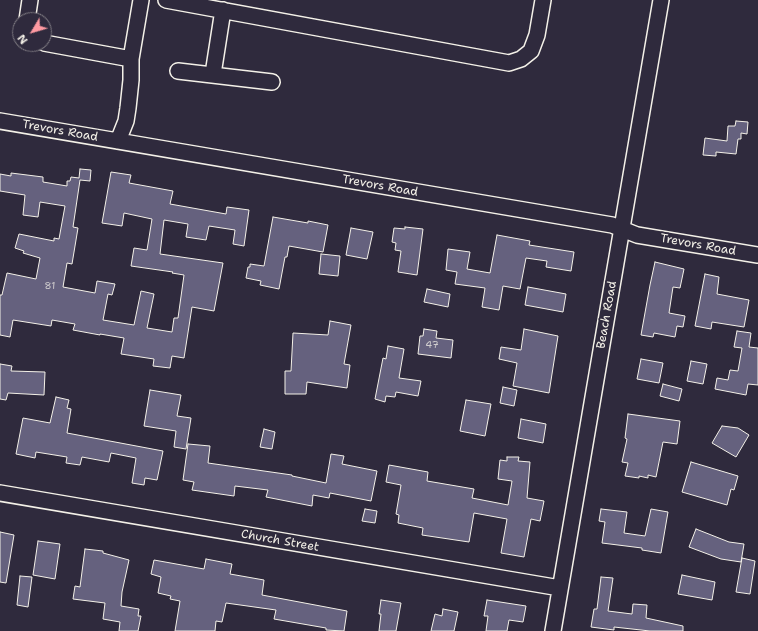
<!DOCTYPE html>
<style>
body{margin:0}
#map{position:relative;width:758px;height:631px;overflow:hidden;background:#2f2a3d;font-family:"Shantell Sans",sans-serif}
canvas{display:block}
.north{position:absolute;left:12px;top:12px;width:40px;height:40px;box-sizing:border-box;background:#2f2a3d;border:1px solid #7e7a81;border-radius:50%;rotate:232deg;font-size:11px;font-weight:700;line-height:16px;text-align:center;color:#f4f1e8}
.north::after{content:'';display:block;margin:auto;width:14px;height:18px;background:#ff9aa2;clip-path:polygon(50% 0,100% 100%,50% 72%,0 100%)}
</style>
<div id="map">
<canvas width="758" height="631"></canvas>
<div class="north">N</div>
</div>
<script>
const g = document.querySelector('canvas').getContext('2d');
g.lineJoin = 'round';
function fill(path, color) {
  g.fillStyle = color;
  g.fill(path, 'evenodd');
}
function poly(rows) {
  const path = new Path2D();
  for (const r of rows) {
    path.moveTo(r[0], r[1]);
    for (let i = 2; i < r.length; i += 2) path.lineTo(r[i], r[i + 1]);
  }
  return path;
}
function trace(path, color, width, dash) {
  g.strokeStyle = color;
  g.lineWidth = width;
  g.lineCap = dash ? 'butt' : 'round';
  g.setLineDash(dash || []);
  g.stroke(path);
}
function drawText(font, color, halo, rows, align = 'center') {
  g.font = font + ' "Shantell Sans",sans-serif';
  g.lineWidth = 3.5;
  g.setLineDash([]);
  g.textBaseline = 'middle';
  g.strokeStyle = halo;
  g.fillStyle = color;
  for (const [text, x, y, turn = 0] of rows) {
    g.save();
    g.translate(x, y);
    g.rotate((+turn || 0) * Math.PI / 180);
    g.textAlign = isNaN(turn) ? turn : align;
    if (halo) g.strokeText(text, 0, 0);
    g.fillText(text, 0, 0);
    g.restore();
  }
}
const building = poly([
 [736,121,748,122,747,134,741,133,741,139,738,139,736,154,716,152,716,156,703,155,705,138,727,141,728,126,735,126,736,121],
 [80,169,91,170,90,181,80,180,73,227,78,228,72,264,67,263,63,287,95,293,97,281,115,284,112,295,108,294,103,320,134,325,141,291,154,294,147,328,172,332,174,318,178,318,184,275,172,273,173,272,131,266,134,248,147,250,152,219,124,213,122,226,102,223,111,172,131,175,129,183,173,191,170,204,226,214,227,207,249,210,244,246,233,244,235,230,209,226,206,240,186,237,188,224,164,220,160,254,223,263,214,311,192,307,184,358,172,356,170,368,153,366,154,359,121,354,124,338,100,334,100,335,73,330,75,324,52,320,51,326,13,320,10,337,0,335,0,295,2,295,7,273,36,279,40,258,23,253,24,251,15,248,19,234,54,241,54,238,59,239,65,206,40,202,38,217,23,215,25,195,0,191,0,174,11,176,11,173,43,177,43,182,67,186,67,181,70,181,71,177,79,178,80,169],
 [273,217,308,223,308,221,328,225,323,252,289,246,287,257,285,257,279,289,260,285,261,281,246,278,248,267,250,267,250,264,264,266,273,217],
 [405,227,423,229,417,275,398,272,401,251,395,250,396,243,392,242,394,228,405,229,405,227],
 [351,228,373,232,367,259,346,255,351,228],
 [497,235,530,241,529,245,574,252,571,271,546,267,547,261,526,258,520,289,503,286,499,310,482,307,485,288,455,284,457,272,446,270,448,249,470,252,467,269,490,273,497,235],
 [321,254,340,256,338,276,319,274,321,254],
 [655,262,684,269,680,288,673,287,669,313,685,316,683,327,677,326,675,337,654,333,653,337,641,335,650,285,655,262],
 [705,274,719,277,717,294,749,300,744,327,712,322,711,329,695,326,705,274],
 [528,287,566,294,563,312,525,305,528,287],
 [427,289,450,294,448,307,424,302,427,289],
 [330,321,351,325,344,364,350,365,347,388,307,382,306,394,285,394,285,371,291,371,293,333,328,335,330,321],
 [424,329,437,331,436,338,453,340,451,358,418,354,420,336,423,336,424,329],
 [524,329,558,336,549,393,513,386,517,363,499,359,501,347,521,350,524,329],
 [737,331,751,333,749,347,758,348,758,385,748,384,746,395,715,389,717,378,728,380,730,370,738,371,742,348,734,347,737,331],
 [388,346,404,349,399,378,421,381,418,396,396,392,395,397,386,396,385,402,375,399,383,358,386,359,388,346],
 [641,359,663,363,659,383,637,379,641,359],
 [691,361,707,364,703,384,687,381,691,361],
 [0,364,12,366,11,371,45,372,44,395,8,393,6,400,0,399,0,364],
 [663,384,682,389,679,401,660,396,663,384],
 [503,387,517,390,514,406,500,403,503,387],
 [150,390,181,395,177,416,191,418,186,449,174,447,176,431,144,426,150,390],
 [56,397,69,400,67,408,71,409,67,433,163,451,157,480,145,478,144,485,132,483,136,458,111,453,109,462,82,457,80,465,66,463,67,457,36,452,35,458,16,454,23,418,50,423,56,397],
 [466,400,491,404,485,436,460,431,466,400],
 [628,414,680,421,677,444,663,442,656,477,648,475,648,478,639,476,639,478,625,476,628,463,622,462,627,439,625,438,628,414],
 [521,419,546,424,543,443,518,438,521,419],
 [722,426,738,428,749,435,736,457,712,443,722,426],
 [264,429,275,432,272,449,260,447,264,429],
 [188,444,210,446,208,463,292,475,292,476,326,483,331,454,344,456,342,464,377,471,371,501,330,493,329,498,313,495,312,506,266,497,268,490,235,486,234,496,192,490,194,482,183,480,188,444],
 [507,457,519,457,518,461,530,462,527,498,544,501,540,521,531,519,524,557,501,553,507,519,474,513,469,542,422,535,423,528,398,523,399,515,396,514,401,485,386,482,389,465,428,472,427,481,474,489,472,498,508,505,512,481,498,479,500,460,507,461,507,457],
 [691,462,738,476,734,490,731,489,727,505,682,492,691,462],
 [365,509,377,511,375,523,362,521,365,509],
 [601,509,627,512,624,533,645,536,651,509,668,512,661,553,642,550,642,548,602,543,605,522,599,521,601,509],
 [696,529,729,542,744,544,741,562,721,559,689,547,696,529],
 [0,532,14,535,6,583,0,582,0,532],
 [38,541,60,544,55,579,33,575,38,541],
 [85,549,103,551,103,553,129,560,122,592,121,606,139,609,138,616,141,616,138,631,119,631,120,622,103,619,105,603,73,599,75,586,80,587,85,549],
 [742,558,755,561,750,594,736,592,742,558],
 [206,559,232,564,230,574,264,580,262,595,347,611,344,631,326,630,326,628,274,619,276,610,226,603,222,622,216,621,215,631,175,631,180,601,170,599,171,596,158,593,161,577,151,574,154,560,204,569,206,559],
 [682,575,715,582,712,600,678,594,682,575],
 [20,576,32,577,28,607,17,605,20,576],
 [601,577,613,578,608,611,632,614,633,604,647,605,646,618,683,626,683,631,650,631,614,627,614,630,591,627,594,609,597,609,601,577],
 [381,600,401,603,396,631,379,631,381,614,379,614,381,600],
 [487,600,526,606,523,622,509,620,507,631,486,631,488,616,484,616,487,600],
 [443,609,458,612,454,631,431,631,435,614,442,616,443,609]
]);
fill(building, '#65617e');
trace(building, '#f4f1e8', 1);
const minor = poly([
 [166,0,509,63,521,59,531,51,537,35,543,0],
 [27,20,30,0],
 [44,43,131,59],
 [178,71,272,82],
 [213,74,223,10],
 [0,121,612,225,637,235,758,255],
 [118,141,126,121,128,108,131,80,131,59,141,0],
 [0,493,560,588],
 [553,631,661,0]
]);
trace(minor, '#f4f1e8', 18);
trace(minor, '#2f2a3d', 15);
drawText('10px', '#d0cdce', null, [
 ["81",50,286],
 ["47",432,345]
]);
drawText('12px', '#f4f1e8', '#2f2a3d', [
 ["Trevors Road",60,131,10],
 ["Trevors Road",380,186,10],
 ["Trevors Road",698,245,10],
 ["Beach Road",607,315,-80],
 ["Church Street",280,541,10]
]);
</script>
